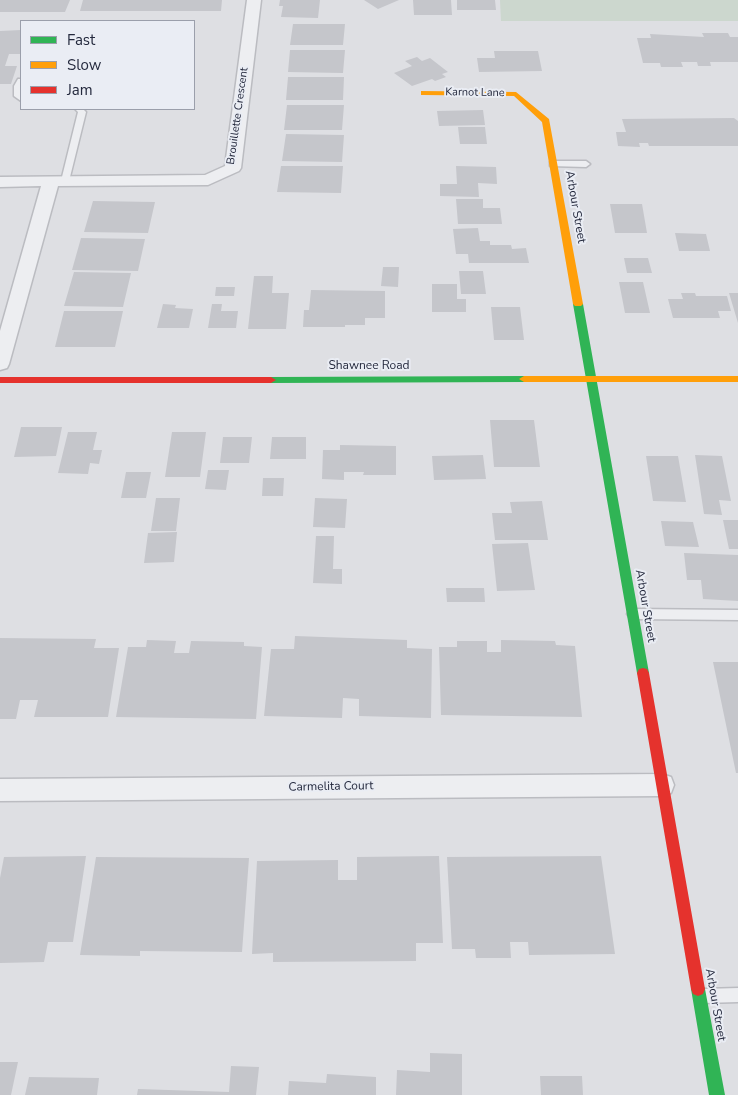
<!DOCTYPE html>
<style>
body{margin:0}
#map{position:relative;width:738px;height:1095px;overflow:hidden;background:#dedfe3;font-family:"Nunito Sans",sans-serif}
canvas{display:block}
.legend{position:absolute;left:20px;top:20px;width:175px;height:90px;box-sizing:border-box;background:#eaedf4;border:1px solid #9b9fab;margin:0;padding:6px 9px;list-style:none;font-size:15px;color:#24293d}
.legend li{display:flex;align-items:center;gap:10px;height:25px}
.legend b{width:25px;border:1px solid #9b9fab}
</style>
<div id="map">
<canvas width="738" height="1095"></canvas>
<ul class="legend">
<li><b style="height:6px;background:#30b455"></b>Fast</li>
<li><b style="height:6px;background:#ff9f0a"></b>Slow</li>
<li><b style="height:6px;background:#e5322d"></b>Jam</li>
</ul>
</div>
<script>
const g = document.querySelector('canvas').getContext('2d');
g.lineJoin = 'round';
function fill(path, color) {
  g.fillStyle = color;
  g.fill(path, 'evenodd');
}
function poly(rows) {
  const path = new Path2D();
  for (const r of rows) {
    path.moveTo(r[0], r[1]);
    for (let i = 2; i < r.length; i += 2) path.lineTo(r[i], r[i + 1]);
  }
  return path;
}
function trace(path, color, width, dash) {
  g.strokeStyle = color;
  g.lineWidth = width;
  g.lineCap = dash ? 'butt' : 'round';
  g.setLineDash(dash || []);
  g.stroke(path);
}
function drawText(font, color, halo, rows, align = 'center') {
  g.font = font + ' "Nunito Sans",sans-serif';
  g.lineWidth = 4;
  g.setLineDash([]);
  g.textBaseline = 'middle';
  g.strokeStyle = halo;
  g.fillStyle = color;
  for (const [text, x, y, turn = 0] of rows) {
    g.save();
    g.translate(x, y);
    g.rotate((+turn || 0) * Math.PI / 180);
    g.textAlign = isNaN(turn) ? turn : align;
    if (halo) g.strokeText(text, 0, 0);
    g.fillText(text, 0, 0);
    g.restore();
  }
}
fill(poly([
 [500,0,738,0,738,21,501,21]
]), '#ccd7ce');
fill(poly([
 [0,0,70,0,65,12,0,12],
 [83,0,222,0,221,11,80,11],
 [280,0,320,0,318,18,281,17,283,6,279,6],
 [364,0,399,0,378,9],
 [413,0,451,0,452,15,414,15],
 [457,0,495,0,496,10,457,10],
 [293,24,345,24,343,45,290,45],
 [21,30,21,54,9,54,5,66,17,66,11,84,0,84,0,31],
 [702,33,728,33,730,37,738,37,738,62,710,62,711,66,698,66,697,62,681,62,683,67,661,67,660,63,643,63,637,38,651,38,650,34,704,37],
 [290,50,345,50,343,73,288,72],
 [494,51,538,51,542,71,479,72,477,58,495,58],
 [417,57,422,61,430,58,448,72,442,74,446,77,435,81,432,79,412,86,394,73,412,66,405,61],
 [288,77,344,77,343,100,286,100],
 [287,105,344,105,342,130,284,130],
 [483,110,485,125,439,126,437,111],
 [734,118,738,121,738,146,649,146,648,143,639,143,640,147,618,146,616,132,626,132,622,119],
 [458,127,485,127,487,144,460,144],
 [286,134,344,135,342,162,282,161],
 [281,166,343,166,341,193,277,192],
 [456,166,496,167,497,184,478,183,479,197,440,196,440,184,457,184],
 [456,199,483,199,483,208,500,208,502,224,458,224],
 [93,201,155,202,148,233,84,232],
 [610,204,642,204,647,233,615,233],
 [478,228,480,241,490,241,490,245,511,245,512,249,526,248,529,263,469,263,468,254,456,254,453,229],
 [675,233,706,234,710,251,679,251],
 [81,238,145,239,138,271,72,270],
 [624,258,648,258,652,273,627,273],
 [383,267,399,267,398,287,381,286],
 [459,271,483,271,486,294,461,294],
 [74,272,131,273,123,307,64,306],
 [254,276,273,276,272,293,289,293,286,329,248,329],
 [619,282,643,282,650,313,625,313],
 [432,284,457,284,457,299,466,299,466,312,432,312],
 [216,287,235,287,234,296,215,296],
 [311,290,385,291,385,318,365,318,365,325,345,325,345,327,303,327,304,310,309,310],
 [681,293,695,293,696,296,727,296,731,311,718,311,720,318,673,318,668,299,683,299],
 [729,293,738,293,738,323],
 [163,304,176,305,175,308,193,309,189,328,157,328],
 [212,304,222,304,221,311,238,311,236,328,208,328],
 [491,307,520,307,524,340,494,340],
 [64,311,123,311,115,347,55,347],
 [490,420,534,420,540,467,494,467],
 [21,427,62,427,56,456,14,457],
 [68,432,97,432,93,450,102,450,99,464,90,463,88,474,58,473],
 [172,432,206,432,200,477,165,477],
 [223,437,252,437,249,463,220,463],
 [272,437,306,437,306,459,270,459],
 [340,445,396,446,396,475,363,475,364,472,344,472,344,480,322,479,323,450,340,450],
 [483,455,486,479,434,480,432,456],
 [695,455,722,456,731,501,719,500,722,515,704,514],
 [646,456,678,456,686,502,653,501],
 [208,470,229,470,226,490,205,489],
 [126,472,151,472,146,498,121,498],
 [263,478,284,478,283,496,262,496],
 [156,498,180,498,176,531,151,531],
 [315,498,347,499,345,528,313,527],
 [542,501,548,540,495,540,492,513,512,513,510,502],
 [723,520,738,520,738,549,729,549],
 [661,521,693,522,699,547,665,546],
 [177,532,174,562,144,563,148,533],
 [316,536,334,536,333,569,342,569,342,584,313,583],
 [528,543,535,590,497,591,492,544],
 [684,553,738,555,738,601,703,599,701,580,687,580],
 [446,588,484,588,485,602,447,602],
 [295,636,407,640,407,648,432,649,431,718,359,716,359,699,343,698,342,718,264,716,271,649,294,649],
 [0,638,96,639,94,648,119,648,108,717,34,717,38,700,20,700,16,719,0,719],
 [147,640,176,641,174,653,189,653,191,641,244,642,244,646,262,647,256,719,116,717,128,647,146,647],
 [501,640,555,641,556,645,575,646,582,717,441,715,439,647,457,647,457,641,487,641,487,652,501,652],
 [713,662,738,662,738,773,736,773],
 [86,856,73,942,48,942,44,962,0,963,0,878,4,857],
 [439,856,443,943,416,943,416,961,273,962,273,953,252,954,257,861,338,860,338,880,357,880,357,857],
 [601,856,615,954,529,955,528,942,510,942,511,958,476,958,475,949,452,949,447,857],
 [96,857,249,858,242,952,140,951,140,956,80,955],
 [430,1053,462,1054,462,1095,396,1095,397,1070,430,1072],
 [0,1062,18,1062,11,1095,0,1095],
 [231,1066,259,1067,256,1095,137,1095,138,1089,229,1092],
 [327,1074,376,1077,376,1095,288,1095,289,1081,326,1083],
 [540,1076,582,1076,583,1095,541,1095],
 [29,1077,99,1078,97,1095,25,1095]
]), '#c5c6cb');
const lane = poly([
 [18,79,21,79,21,101,14,96,14,86,18,79],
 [75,109,83,109,86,112,69,181,65,184,61,181,78,112,75,109],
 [553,161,586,161,590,164,586,167,550,166,550,162,553,161],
 [633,609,738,610,738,620,633,619,629,617,627,614,629,611,633,609],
 [738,988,738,1002,704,1003,699,1001,697,996,699,991,704,989,738,988]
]);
const street = poly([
 [247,0,261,0,241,168,239,171,208,185,58,186,9,364,7,368,0,370,0,331,41,186,0,187,0,177,205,175,225,166,247,0],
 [662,774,671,777,674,785,671,793,662,796,0,801,0,779,662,774]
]);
trace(lane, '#bbbcc1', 3);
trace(street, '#bbbcc1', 3);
fill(lane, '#edeef1');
fill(street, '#edeef1');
fill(poly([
 [578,301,583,304,649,673,647,677,643,678,639,677,637,673,573,304,578,301],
 [524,376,529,379,524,382,271,383,266,380,271,377,524,376],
 [698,982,703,984,705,989,725,1095,709,1095,691,989,693,984,698,982]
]), '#30b455');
fill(poly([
 [421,91,516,92,549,119,583,304,581,306,575,306,573,304,542,122,514,96,424,95,421,95,421,91],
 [524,376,738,376,738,382,524,382,519,379,524,376]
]), '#ff9f0a');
fill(poly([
 [0,377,271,377,276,380,271,383,0,383,0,377],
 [643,668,647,669,649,673,705,989,703,994,698,996,693,994,691,989,637,673,639,669,643,668]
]), '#e5322d');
drawText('11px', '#24293d', '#eaedf4', [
 ["Karnot Lane",475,93,1],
 ["Brouillette Crescent",238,116,-82]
]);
drawText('12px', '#24293d', '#eaedf4', [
 ["Arbour Street",575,207,80],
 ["Shawnee Road",369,366],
 ["Arbour Street",645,606,80],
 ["Carmelita Court",331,787,-1],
 ["Arbour Street",715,1005,80]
]);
</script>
